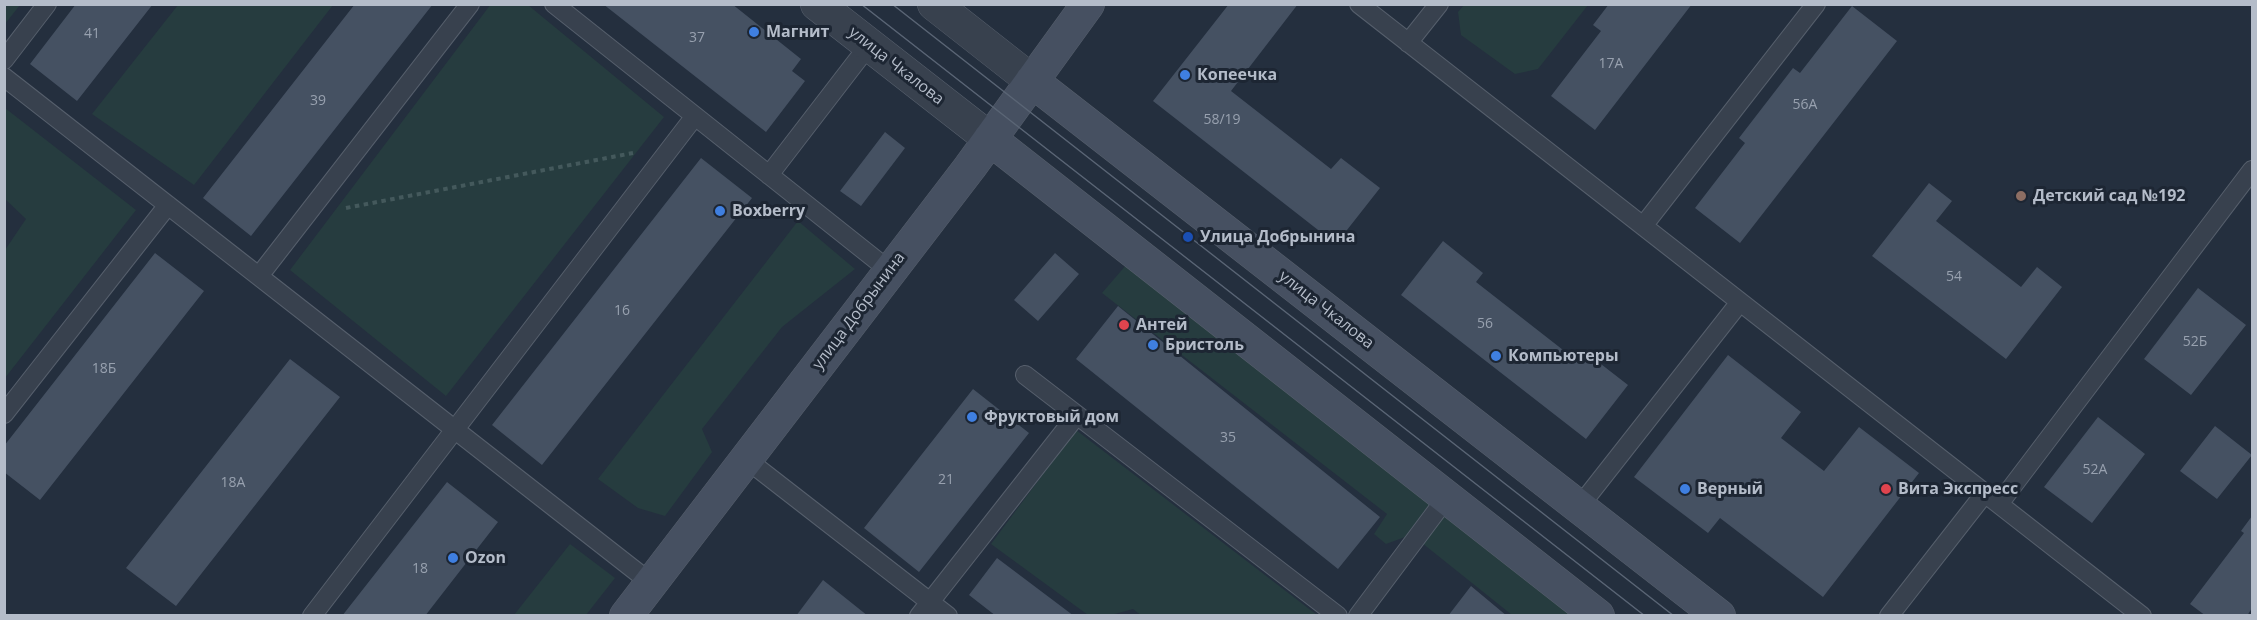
<!DOCTYPE html>
<meta charset="utf-8">
<style>
body{margin:0}
#map{position:relative;width:2257px;height:620px;overflow:hidden;background:#242f3e;font-family:"Open Sans",sans-serif}
canvas{display:block}
.frame{position:absolute;inset:0;border:6px solid #b4bcc9;pointer-events:none}
</style>
<div id="map">
<canvas width="2257" height="620"></canvas>
<div class="frame"></div>
</div>
<script>
const g = document.querySelector('canvas').getContext('2d');
g.lineJoin = 'round';
function fill(path, color) {
  g.fillStyle = color;
  g.fill(path, 'evenodd');
}
function poly(rows) {
  const path = new Path2D();
  for (const r of rows) {
    path.moveTo(r[0], r[1]);
    for (let i = 2; i < r.length; i += 2) path.lineTo(r[i], r[i + 1]);
  }
  return path;
}
function trace(path, color, width, dash) {
  g.strokeStyle = color;
  g.lineWidth = width;
  g.lineCap = dash ? 'butt' : 'round';
  g.setLineDash(dash || []);
  g.stroke(path);
}
function drawText(font, color, halo, rows, align = 'center') {
  g.font = font + ' "Open Sans",sans-serif';
  g.lineWidth = 6;
  g.setLineDash([]);
  g.textBaseline = 'middle';
  g.strokeStyle = halo;
  g.fillStyle = color;
  for (const [text, x, y, turn = 0] of rows) {
    g.save();
    g.translate(x, y);
    g.rotate((+turn || 0) * Math.PI / 180);
    g.textAlign = isNaN(turn) ? turn : align;
    if (halo) g.strokeText(text, 0, 0);
    g.fillText(text, 0, 0);
    g.restore();
  }
}
fill(poly([
 [5,4,20,5,5,24,4,5],
 [491,4,528,5,664,117,446,396,290,270],
 [178,5,333,5,194,185,92,114],
 [1464,5,1464,4,1588,5,1538,69,1515,74,1461,35,1458,12],
 [5,108,136,210,5,378,5,250,26,219,5,199],
 [798,221,855,269,782,327,702,429,712,452,665,516,638,508,598,479],
 [1127,264,1432,501,1405,537,1386,544,1374,534,1387,514,1102,293],
 [1076,430,1317,615,1142,616,1133,609,1111,615,1088,615,991,544],
 [1448,511,1581,615,1512,615,1422,543],
 [570,544,615,578,586,615,514,615]
]), '#263c3f');
fill(poly([
 [76,4,153,4,77,101,30,64],
 [355,4,433,4,251,236,203,198],
 [603,4,732,4,801,59,792,71,805,81,766,132],
 [1229,4,1298,4,1231,91,1331,169,1341,158,1380,188,1336,244,1153,101],
 [1609,4,1692,4,1595,130,1551,96,1601,31,1593,25],
 [1852,6,1897,41,1740,243,1695,208,1745,143,1739,138,1793,68,1800,73],
 [885,132,905,148,861,206,840,191],
 [701,158,752,198,542,465,492,425],
 [1929,183,1952,201,1936,221,2021,287,2037,267,2062,287,2006,359,1872,256],
 [1443,241,1483,273,1476,282,1581,364,1588,354,1628,385,1586,439,1401,295],
 [155,253,204,291,40,500,4,472,4,446],
 [1055,253,1079,274,1038,321,1014,300],
 [2198,288,2246,325,2191,395,2144,359],
 [1118,306,1380,517,1338,569,1076,359],
 [1728,355,1801,412,1781,438,1824,471,1859,427,1919,473,1823,597,1720,518,1708,533,1634,477],
 [290,359,340,397,176,606,126,568],
 [973,389,1029,433,919,572,864,528],
 [2098,417,2145,454,2092,523,2044,487],
 [2215,426,2252,455,2217,499,2180,471],
 [447,482,498,522,425,616,342,616],
 [2252,516,2252,608,2247,616,2206,616,2190,604,2244,533,2241,531],
 [997,558,1074,616,996,616,969,595],
 [823,580,868,616,796,616],
 [1471,586,1507,616,1448,616]
]), '#455162');
const service = poly([
 [1359,4,2142,616],
 [1408,43,1439,4],
 [4,60,47,4],
 [4,77,651,583],
 [695,116,890,271],
 [769,175,869,45],
 [1643,226,1816,4],
 [259,276,470,4],
 [1025,375,1338,616],
 [4,414,168,205],
 [746,459,948,616],
 [1999,504,2252,170],
 [1579,507,1740,302],
 [312,616,695,116,554,4],
 [919,616,1077,415],
 [1358,616,1447,497],
 [1889,616,1985,493]
]);
const tertiary = poly([
 [817,4,990,139],
 [934,4,1032,81]
]);
const secondary = poly([
 [1032,81,1719,616],
 [990,139,1598,616],
 [626,616,970,167,1088,4]
]);
trace(service, '#565f6c', 20);
trace(tertiary, '#565f6c', 34);
trace(secondary, '#565f6c', 34);
trace(poly([
 [346,208,633,153]
]), '#44595c', 4, [4.5, 4.5]);
trace(service, '#38414e', 18);
trace(tertiary, '#38414e', 33);
trace(secondary, '#465061', 33);
trace(poly([
 [861,4,1645,616],
 [892,4,1674,616]
]), '#5a6575', 1.5);
for (const [x, y, r, color] of [
 [754,32,6,"#3f7fe0"],
 [1185,75,6,"#3f7fe0"],
 [2021,196,6,"#8d6e63"],
 [720,211,6,"#3f7fe0"],
 [1188,237,6,"#1a4fb4"],
 [1124,325,6,"#e0444e"],
 [1153,345,6,"#3f7fe0"],
 [1496,356,6,"#3f7fe0"],
 [972,417,6,"#3f7fe0"],
 [1685,489,6,"#3f7fe0"],
 [1886,489,6,"#e0444e"],
 [453,558,6,"#3f7fe0"]
]) {
  const dot = new Path2D();
  dot.arc(x, y, r, 0, 2 * Math.PI);
  g.fillStyle = color;
  g.fill(dot);
  trace(dot, '#1d2633', 2);
}
drawText('14px', '#98a1af', null, [
 ["41",92,34],
 ["37",697,38],
 ["17А",1611,64],
 ["39",318,101],
 ["56А",1805,105],
 ["58/19",1222,120],
 ["54",1954,277],
 ["16",622,311],
 ["56",1485,324],
 ["52Б",2195,342],
 ["18Б",104,369],
 ["35",1228,438],
 ["52А",2095,470],
 ["21",946,480],
 ["18А",233,483],
 ["18",420,569]
]);
drawText('bold 16px', '#b4bcc9', '#1d2633', [
 ["Магнит",766,32],
 ["Копеечка",1197,75],
 ["Детский сад №192",2033,196],
 ["Boxberry",732,211],
 ["Улица Добрынина",1200,237],
 ["Антей",1136,325],
 ["Бристоль",1165,345],
 ["Компьютеры",1508,356],
 ["Фруктовый дом",984,417],
 ["Верный",1697,489],
 ["Вита Экспресс",1898,489],
 ["Ozon",465,558]
], 'left');
drawText('16px', '#b4bcc9', '#1d2633', [
 ["улица Чкалова",896,66,38],
 ["улица Чкалова",1326,310,38],
 ["улица Добрынина",859,311,-53]
]);
</script>
